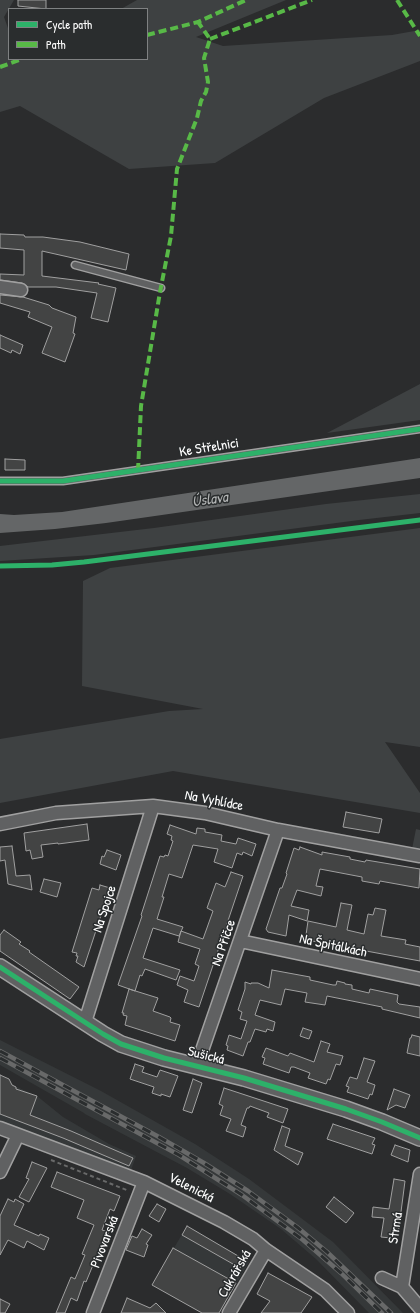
<!DOCTYPE html>
<meta charset="utf-8">
<style>
body{margin:0}
#map{position:relative;width:420px;height:1313px;overflow:hidden;background:#2b2c2d;font-family:"Patrick Hand",sans-serif}
canvas{display:block}
.legend{position:absolute;left:8px;top:8px;width:140px;height:52px;box-sizing:border-box;background:#2a2d2e;border:1px solid #7f8182;margin:0;padding:5px 7px;list-style:none;font-size:12px;color:#fff}
.legend li{display:flex;align-items:center;gap:8px;height:20px}
.legend b{width:20px;border:1px solid #7f8182}
</style>
<div id="map">
<canvas width="420" height="1313"></canvas>
<ul class="legend">
<li><b style="height:5px;background:#2db169"></b>Cycle path</li>
<li><b style="height:5px;background:#58b947"></b>Path</li>
</ul>
</div>
<script>
const g = document.querySelector('canvas').getContext('2d');
g.lineJoin = 'round';
function fill(path, color) {
  g.fillStyle = color;
  g.fill(path, 'evenodd');
}
function poly(rows) {
  const path = new Path2D();
  for (const r of rows) {
    path.moveTo(r[0], r[1]);
    for (let i = 2; i < r.length; i += 2) path.lineTo(r[i], r[i + 1]);
  }
  return path;
}
function trace(path, color, width, dash) {
  g.strokeStyle = color;
  g.lineWidth = width;
  g.lineCap = dash ? 'butt' : 'round';
  g.setLineDash(dash || []);
  g.stroke(path);
}
function drawText(font, color, halo, rows, align = 'center') {
  g.font = font + ' "Patrick Hand",sans-serif';
  g.lineWidth = 3;
  g.setLineDash([]);
  g.textBaseline = 'middle';
  g.strokeStyle = halo;
  g.fillStyle = color;
  for (const [text, x, y, turn = 0] of rows) {
    g.save();
    g.translate(x, y);
    g.rotate((+turn || 0) * Math.PI / 180);
    g.textAlign = isNaN(turn) ? turn : align;
    if (halo) g.strokeText(text, 0, 0);
    g.fillText(text, 0, 0);
    g.restore();
  }
}
fill(poly([
 [0,1040,101,1091,195,1144,249,1179,333,1242,403,1313,369,1313,316,1259,281,1229,230,1194,187,1168,85,1114,84,1113,0,1065],
 [0,1075,9,1079,8,1083,37,1096,63,1117,109,1144,136,1156,129,1176,0,1128],
 [187,1226,249,1262,219,1313,201,1313,152,1285]
]), '#353839');
fill(poly([
 [0,0,14,0,4,17,9,31,9,59,147,59,147,9,121,9,137,0,286,0,196,37,223,46,392,35,420,30,420,61,324,98,215,163,129,169,20,106,0,112],
 [420,384,420,420,327,433],
 [420,494,420,513,359,520,94,555,0,561,0,546,154,528,326,504],
 [420,528,420,747,385,742,420,793,420,813,173,771,0,803,0,739,169,711,203,709,82,686,83,581,110,568],
 [416,829,420,830,420,851,412,849]
]), '#3e4142');
fill(poly([
 [420,458,420,478,106,523,55,529,0,533,0,514,14,515,62,512]
]), '#646667');
const building = poly([
 [18,0,46,0,46,9,18,6,18,0],
 [0,234,24,235,25,237,43,237,80,242,129,254,126,270,42,251,42,276,99,283,98,284,116,288,108,322,91,318,97,293,56,287,28,287,22,283,0,280,0,274,24,275,24,250,0,248,0,234],
 [0,295,23,297,49,305,52,308,76,317,73,333,75,334,65,362,42,353,52,327,28,317,30,312,0,303,0,295],
 [0,335,23,345,20,354,12,350,11,353,0,348,0,335],
 [5,459,25,460,25,470,5,470,5,459],
 [346,812,382,819,379,833,343,827,346,812],
 [87,824,89,840,58,844,58,843,41,845,43,857,32,859,30,850,26,851,24,833,87,824],
 [170,825,196,834,197,828,205,829,205,832,222,835,221,841,236,844,238,838,256,844,252,856,243,852,242,855,237,853,232,868,214,862,218,849,193,845,182,878,169,874,162,897,164,897,157,919,183,927,179,936,153,928,143,958,180,970,176,980,145,969,142,976,140,975,135,991,118,985,142,916,141,915,143,909,160,856,164,857,165,855,168,856,173,841,171,840,172,836,167,834,170,825],
 [12,846,16,876,30,875,32,890,8,884,5,860,0,861,0,847,12,846],
 [300,847,322,855,322,852,350,857,350,859,365,862,366,860,420,869,419,888,380,881,379,884,362,881,362,877,320,869,316,886,323,887,321,896,297,890,291,906,309,910,307,921,289,915,286,936,268,932,266,929,280,888,282,888,287,874,286,873,294,848,299,850,300,847],
 [107,850,121,855,116,870,100,864,102,856,104,857,107,850],
 [231,872,243,876,199,1007,184,1002,188,990,177,985,180,976,194,981,199,966,195,964,200,949,178,942,181,931,203,939,213,911,207,908,216,883,225,887,231,872],
 [44,879,61,883,57,897,40,892,44,879],
 [100,885,110,888,84,967,76,962,78,956,76,956,77,953,72,952,92,888,99,890,100,885],
 [341,903,352,905,347,930,364,934,368,914,373,915,375,908,386,910,381,936,406,940,405,944,420,947,420,961,307,940,308,936,306,935,308,921,336,927,341,903],
 [4,930,21,942,19,944,30,951,29,952,79,987,70,999,0,951,0,935,4,930],
 [272,970,310,977,310,980,333,985,336,985,337,981,345,983,345,984,352,985,352,989,369,993,370,989,398,995,397,1002,399,1004,420,1007,420,1018,382,1009,382,1007,327,996,325,1005,305,1002,307,993,285,989,281,1005,260,1000,255,1015,275,1022,273,1031,267,1029,266,1032,255,1029,250,1042,248,1042,243,1056,227,1050,228,1046,226,1045,229,1035,241,1039,247,1021,240,1019,242,1012,238,1010,245,989,245,982,251,984,251,983,258,983,269,988,272,970],
 [129,989,158,998,153,1011,170,1017,171,1018,170,1022,180,1025,175,1041,125,1025,127,1016,123,1015,124,1013,122,1013,129,989],
 [303,1028,312,1031,309,1039,300,1036,303,1028],
 [412,1035,420,1037,420,1056,407,1053,410,1038,411,1038,412,1035],
 [321,1041,330,1044,327,1052,343,1056,340,1065,336,1064,330,1080,328,1079,326,1084,308,1078,310,1073,294,1067,291,1067,289,1073,263,1064,265,1058,262,1057,266,1048,288,1056,290,1053,314,1062,321,1041],
 [364,1058,375,1061,367,1082,375,1085,372,1095,370,1094,368,1099,347,1092,349,1087,346,1086,350,1077,357,1079,364,1058],
 [135,1064,144,1067,142,1072,157,1077,160,1070,178,1076,170,1097,161,1094,161,1096,152,1093,154,1087,130,1079,135,1064],
 [0,1075,9,1079,12,1085,16,1087,16,1089,37,1096,30,1115,71,1131,133,1158,129,1166,63,1138,0,1114,0,1075],
 [193,1079,202,1083,192,1113,183,1110,193,1079],
 [224,1088,288,1109,283,1123,267,1117,269,1113,250,1106,249,1108,247,1108,241,1125,246,1127,243,1137,226,1131,231,1119,220,1115,223,1106,219,1104,224,1088],
 [394,1089,410,1095,405,1108,396,1105,387,1110,394,1089],
 [333,1124,375,1138,372,1144,375,1145,372,1154,327,1139,333,1124],
 [282,1126,290,1129,285,1146,303,1153,298,1165,274,1150,282,1126],
 [395,1145,410,1150,408,1162,391,1155,395,1145],
 [32,1162,47,1168,29,1202,19,1197,29,1179,26,1178,32,1162],
 [57,1172,120,1196,114,1211,110,1209,102,1230,109,1232,95,1266,93,1265,86,1282,84,1281,77,1301,71,1298,65,1313,56,1313,71,1277,75,1279,85,1255,82,1254,94,1225,77,1218,84,1200,51,1187,57,1172],
 [394,1179,405,1181,398,1235,391,1234,391,1238,381,1237,384,1218,372,1217,373,1207,389,1209,394,1179],
 [334,1197,354,1213,346,1223,326,1207,334,1197],
 [8,1199,14,1202,15,1199,24,1204,14,1225,39,1236,40,1234,49,1238,44,1250,27,1241,24,1248,8,1240,0,1255,0,1216,8,1199],
 [157,1204,166,1209,159,1222,149,1216,157,1204],
 [187,1226,245,1260,240,1268,182,1235,187,1226],
 [142,1229,152,1235,146,1244,148,1245,144,1257,126,1250,132,1236,137,1238,142,1229],
 [173,1248,236,1283,219,1313,202,1313,152,1285,173,1248],
 [268,1273,312,1297,301,1313,261,1313,270,1301,257,1294,268,1273],
 [127,1298,150,1308,156,1303,166,1313,121,1313,127,1298],
 [0,1299,10,1304,5,1313,0,1313,0,1299]
]);
fill(building, '#434444');
trace(building, '#a0a0a0', 1);
const service = poly([
 [75,265,161,288],
 [0,481,63,481,420,429]
]);
const minor = poly([
 [0,287,21,290],
 [0,824,56,813,153,806,205,813,278,830,420,856],
 [240,941,420,979],
 [85,1022,153,806],
 [197,1065,278,830],
 [0,1128,144,1182,224,1222,253,1239,266,1250,325,1290,348,1313],
 [0,1172,18,1135],
 [382,1278,402,1287,420,1308],
 [402,1287,420,1174],
 [93,1313,144,1182],
 [229,1313,266,1250]
]);
const tertiary = poly([
 [0,967,103,1034,121,1044,164,1058,244,1078,346,1109,382,1122,420,1138]
]);
trace(service, '#a0a0a0', 9);
trace(minor, '#a0a0a0', 15);
trace(tertiary, '#a0a0a0', 18);
trace(poly([
 [51,1160,129,1191]
]), '#686969', 2, [4, 3]);
trace(service, '#606162', 6);
trace(minor, '#606162', 12);
trace(tertiary, '#606162', 15);
const rail = poly([
 [0,1051,159,1137,204,1163,248,1191,297,1227,327,1252,391,1313],
 [0,1058,179,1155,242,1195,303,1240,341,1273,382,1313]
]);
trace(rail, '#686969', 4.5);
trace(rail, '#2a2d2e', 3, [9]);
trace(poly([
 [397,0,420,36],
 [147,35,198,22,246,0],
 [210,39,312,0],
 [0,67,22,59],
 [138,471,141,406,160,292,171,236,177,169,197,118,201,101,206,92,208,82,204,58,210,39,198,22]
]), '#58b947', 4, [8, 4]);
trace(poly([
 [0,481,63,481,420,429],
 [0,566,52,565,84,562,420,520],
 [0,967,103,1034,121,1044,164,1058,244,1078,346,1109,382,1122,420,1138]
]), '#2db169', 5);
drawText('14px', '#fff', '#2a2d2e', [
 ["Ke Střelnici",209,448,-9],
 ["Na Vyhlídce",214,801,11],
 ["Na Spojce",105,909,-72],
 ["Na Příčce",224,943,-71],
 ["Na Špitálkách",333,946,12],
 ["Sušická",206,1056,14],
 ["Velenická",191,1188,27],
 ["Strmá",396,1228,-81],
 ["Pivovarská",105,1242,-69],
 ["Cukrářská",235,1274,-60]
]);
drawText('italic 15px', '#b4b6b6', '#2a2d2e', [
 ["Úslava",210,500,-8]
]);
</script>
